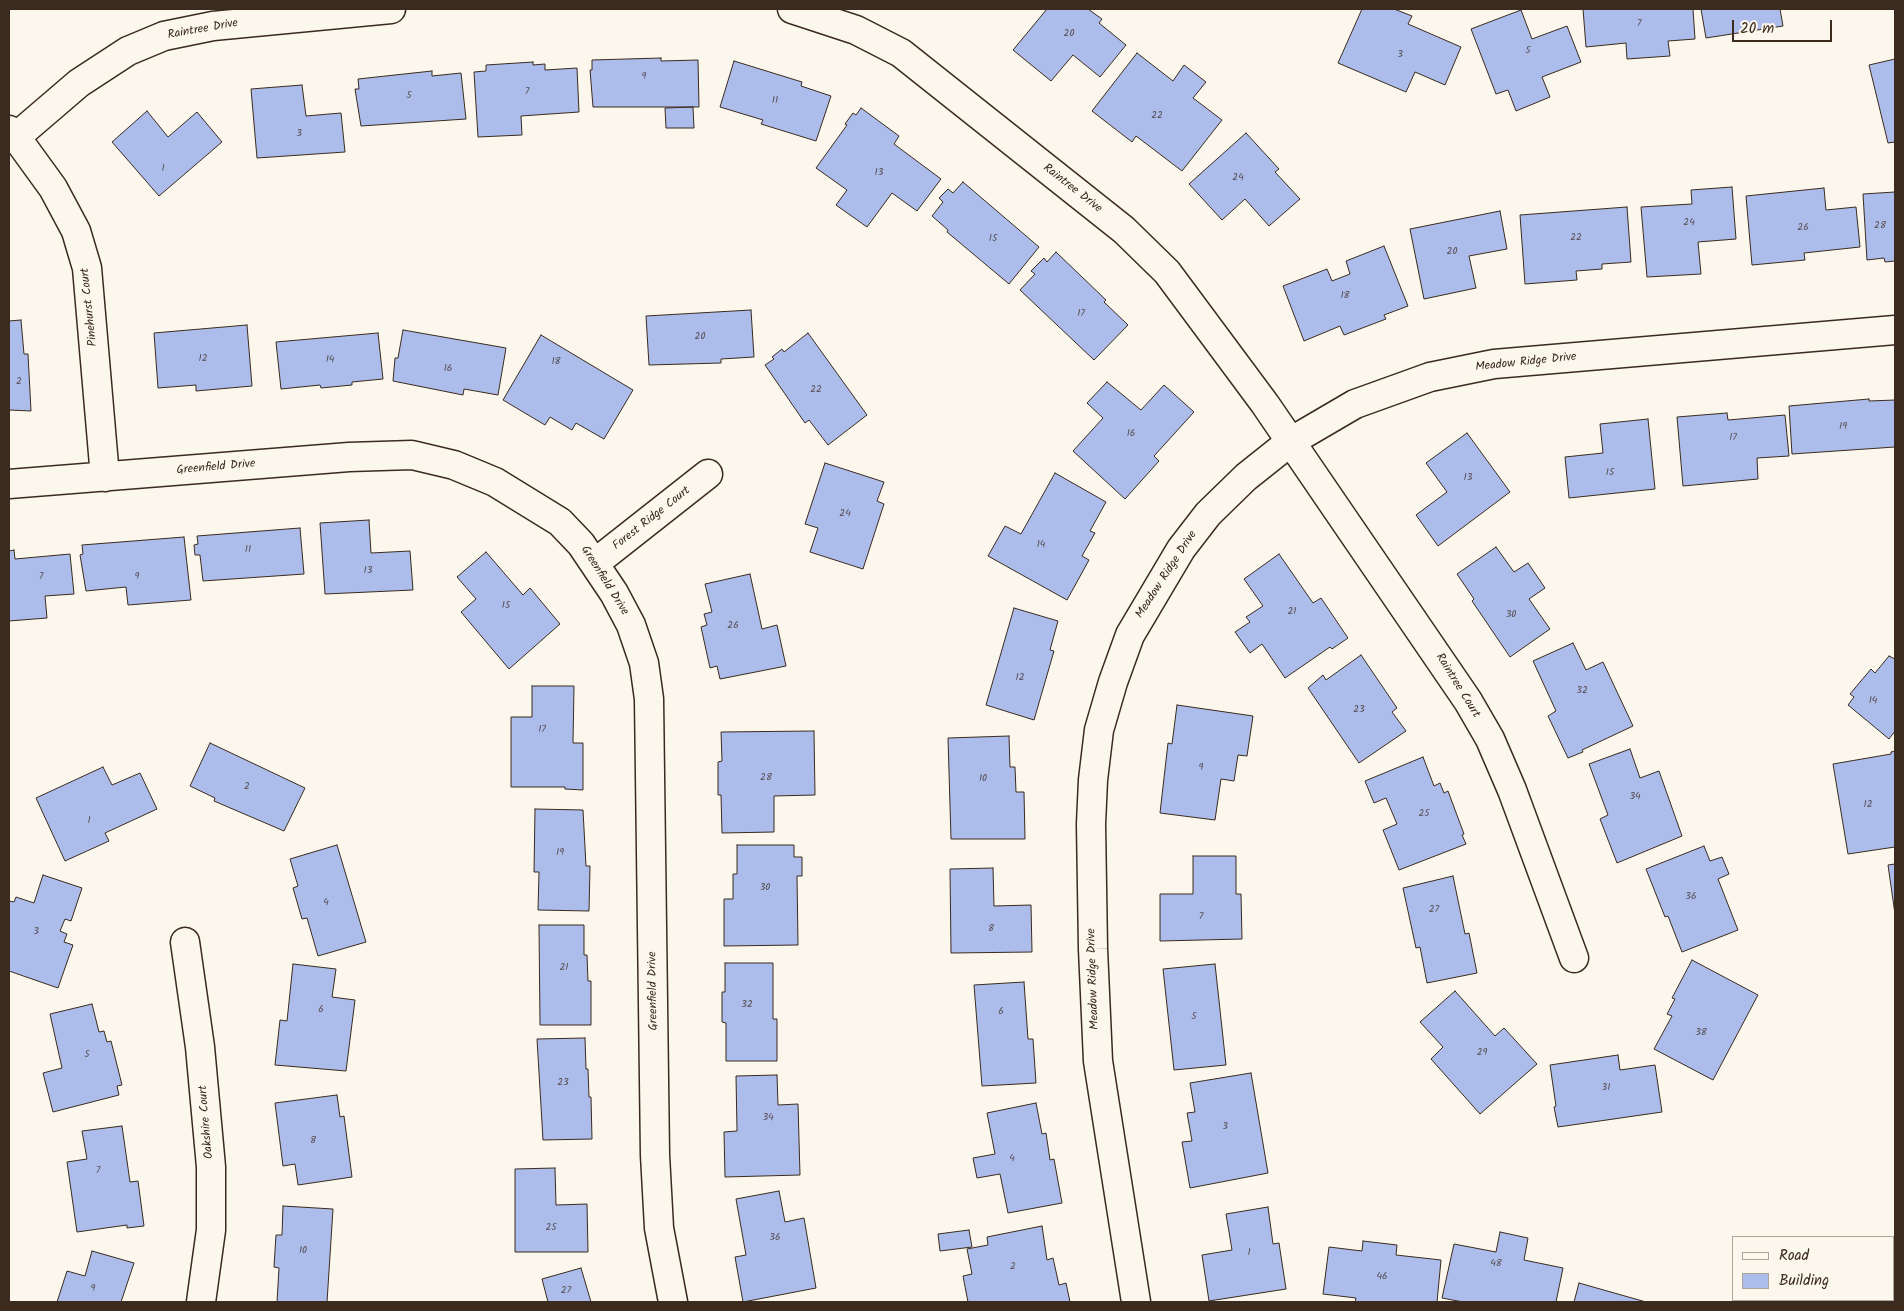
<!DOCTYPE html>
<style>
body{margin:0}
#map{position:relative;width:1904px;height:1311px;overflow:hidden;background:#fbf7ec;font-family:Kalam,sans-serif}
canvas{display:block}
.frame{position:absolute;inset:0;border:10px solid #3b2a1e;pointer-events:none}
.legend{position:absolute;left:1732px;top:1236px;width:162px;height:65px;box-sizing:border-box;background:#fbf7ec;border:1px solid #aea59a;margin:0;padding:6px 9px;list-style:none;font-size:15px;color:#3b2a1e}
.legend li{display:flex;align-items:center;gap:10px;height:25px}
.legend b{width:25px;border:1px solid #aea59a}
.scale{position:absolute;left:1732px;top:20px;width:100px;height:22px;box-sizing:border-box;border:2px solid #3b2a1e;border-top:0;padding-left:6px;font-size:15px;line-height:18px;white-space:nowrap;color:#3b2a1e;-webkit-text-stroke:4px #fbf7ec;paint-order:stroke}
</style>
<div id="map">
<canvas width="1904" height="1311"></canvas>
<div class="frame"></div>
<ul class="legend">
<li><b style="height:6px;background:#fbf7ec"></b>Road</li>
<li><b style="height:14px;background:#acbceb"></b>Building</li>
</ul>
<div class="scale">20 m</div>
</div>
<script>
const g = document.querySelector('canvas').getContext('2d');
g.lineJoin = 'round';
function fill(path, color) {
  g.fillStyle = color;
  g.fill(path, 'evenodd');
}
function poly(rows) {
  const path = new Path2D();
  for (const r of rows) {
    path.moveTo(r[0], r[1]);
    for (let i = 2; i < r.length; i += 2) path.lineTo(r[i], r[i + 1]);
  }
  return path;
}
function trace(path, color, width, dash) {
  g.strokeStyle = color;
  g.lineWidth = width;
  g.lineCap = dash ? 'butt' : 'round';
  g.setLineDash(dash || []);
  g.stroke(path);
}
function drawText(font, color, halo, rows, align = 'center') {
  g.font = font + ' Kalam,sans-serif';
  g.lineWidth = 4.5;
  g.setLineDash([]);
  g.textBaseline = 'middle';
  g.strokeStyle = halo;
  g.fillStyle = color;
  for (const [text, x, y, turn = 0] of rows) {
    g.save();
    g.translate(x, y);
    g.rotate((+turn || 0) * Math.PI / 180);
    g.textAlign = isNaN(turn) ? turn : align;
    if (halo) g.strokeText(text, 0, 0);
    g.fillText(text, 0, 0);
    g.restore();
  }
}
const building = poly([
 [1047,9,1088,9,1102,19,1099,23,1126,45,1100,77,1073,55,1051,81,1013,50,1047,9],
 [1362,9,1394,9,1412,16,1408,24,1461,47,1445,85,1415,72,1406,92,1338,63,1362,9],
 [1583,9,1693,9,1695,39,1668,41,1670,56,1627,59,1626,43,1586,47,1583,9],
 [1701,9,1780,9,1783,26,1706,38,1701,9],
 [1521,10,1532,39,1567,26,1581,62,1542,77,1550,97,1516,111,1508,90,1496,94,1471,29,1521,10],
 [1137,53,1173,81,1184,65,1206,82,1193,98,1222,120,1182,171,1136,136,1132,142,1092,111,1137,53],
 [661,58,661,61,698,60,699,107,593,107,590,70,592,70,592,60,661,58],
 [1895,59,1895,142,1888,143,1869,65,1895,59],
 [734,61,802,82,801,86,831,96,816,141,761,124,763,120,720,107,734,61],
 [533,62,533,65,545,64,545,70,577,68,579,112,521,116,522,135,478,137,474,72,486,71,486,65,533,62],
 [432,71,432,76,461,73,466,119,361,126,355,89,359,89,358,79,432,71],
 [302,85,306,116,341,113,345,152,257,158,251,89,302,85],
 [693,107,694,128,666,128,665,108,693,107],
 [861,108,899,136,894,144,941,179,917,211,892,193,867,227,836,205,847,190,816,168,847,125,845,124,853,113,856,115,861,108],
 [147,111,168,137,197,112,222,142,159,196,112,142,147,111],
 [1246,133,1279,169,1275,172,1300,199,1269,226,1245,199,1222,220,1189,184,1246,133],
 [963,182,1039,247,1009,284,947,232,948,230,932,216,943,202,939,198,948,189,953,193,963,182],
 [1732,187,1736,239,1698,242,1701,274,1647,277,1641,207,1692,204,1691,190,1732,187],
 [1824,188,1826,210,1856,207,1860,247,1804,253,1805,260,1752,265,1746,196,1824,188],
 [1895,192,1895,261,1885,262,1884,258,1867,260,1863,194,1895,192],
 [1627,207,1631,262,1602,264,1602,269,1576,271,1577,280,1525,284,1520,215,1627,207],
 [1500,211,1507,249,1469,256,1476,288,1424,299,1410,229,1500,211],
 [1384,246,1408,306,1384,315,1386,319,1344,335,1340,326,1304,341,1283,286,1327,269,1332,281,1350,274,1346,261,1384,246],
 [1056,252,1106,300,1104,302,1128,325,1094,360,1020,290,1035,274,1031,271,1044,258,1047,262,1056,252],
 [751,310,754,357,721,359,721,363,649,365,646,316,751,310],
 [21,320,24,354,28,354,31,411,9,410,9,321,21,320],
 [247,325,252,386,196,391,196,385,158,388,154,333,247,325],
 [403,330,506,348,498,395,464,389,463,395,393,381,395,358,398,358,403,330],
 [378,333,383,379,352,382,352,385,321,388,320,385,281,389,276,342,378,333],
 [808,333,867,415,828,445,809,420,805,423,765,365,774,359,772,357,782,349,784,352,808,333],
 [541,335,633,390,604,439,576,423,572,430,550,417,545,425,503,400,541,335],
 [1107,382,1141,410,1164,385,1194,412,1154,456,1159,461,1125,499,1073,451,1103,418,1087,403,1107,382],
 [1869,399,1869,401,1895,400,1895,447,1792,454,1789,406,1869,399],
 [1727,413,1728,420,1785,415,1789,456,1757,458,1758,479,1683,486,1677,417,1727,413],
 [1648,419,1655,489,1569,498,1565,457,1603,453,1600,424,1648,419],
 [1467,433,1510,492,1438,546,1416,515,1447,492,1426,463,1467,433],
 [825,463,884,482,877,501,884,504,863,569,810,552,818,528,805,524,825,463],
 [1055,473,1106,502,1090,531,1095,533,1082,556,1089,560,1067,600,988,556,1005,526,1021,534,1055,473],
 [369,520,371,553,410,551,413,590,325,594,320,523,369,520],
 [300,528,304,574,203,581,200,555,195,555,194,545,198,544,197,536,300,528],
 [184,537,191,600,128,605,126,587,86,591,80,555,83,554,82,545,184,537],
 [1496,547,1514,572,1528,563,1545,588,1529,599,1550,629,1510,657,1472,601,1474,599,1457,574,1496,547],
 [14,550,15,559,70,554,74,594,45,596,47,618,9,621,9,551,14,550],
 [486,552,523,595,530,588,560,624,509,669,461,612,476,599,457,577,486,552],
 [1279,554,1313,603,1321,598,1348,638,1332,649,1330,647,1285,678,1262,644,1250,653,1235,632,1250,622,1246,617,1263,606,1244,579,1279,554],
 [750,574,762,629,777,625,786,666,720,679,717,666,710,668,701,627,707,625,704,614,712,612,705,584,750,574],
 [1014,608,1058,621,1050,650,1054,651,1034,720,986,705,1014,608],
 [1573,643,1586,670,1603,662,1633,726,1582,750,1583,752,1568,758,1548,716,1556,711,1533,661,1573,643],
 [1361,655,1397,708,1392,712,1406,731,1359,763,1308,688,1323,675,1326,680,1361,655],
 [1889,656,1895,659,1895,731,1889,739,1848,705,1854,697,1850,694,1871,669,1875,673,1889,656],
 [532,686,574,686,573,743,583,743,583,790,565,789,565,787,511,787,511,717,532,717,532,686],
 [1177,705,1253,716,1247,756,1238,755,1234,781,1221,779,1215,820,1160,813,1168,743,1172,744,1177,705],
 [814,731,815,795,774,796,774,832,722,833,721,795,718,795,718,762,722,761,721,732,814,731],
 [1009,736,1010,767,1015,767,1016,792,1024,792,1025,839,951,839,948,738,1009,736],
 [210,743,305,788,284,831,214,801,215,798,190,786,210,743],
 [1630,749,1640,778,1659,771,1682,836,1617,863,1600,819,1608,815,1589,764,1630,749],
 [1895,751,1895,847,1848,854,1833,764,1891,754,1891,752,1895,751],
 [1423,757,1434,786,1440,783,1444,793,1448,791,1464,834,1462,835,1466,844,1399,870,1383,830,1397,824,1386,798,1374,803,1365,781,1423,757],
 [103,767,112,785,140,773,157,809,105,833,109,841,65,861,36,798,103,767],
 [535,809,583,810,586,866,590,866,589,911,538,910,539,872,534,872,535,809],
 [337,845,366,942,318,956,307,918,302,919,293,888,298,886,290,859,337,845],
 [737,845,794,845,794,857,802,857,802,876,797,876,798,945,724,946,724,899,733,899,733,874,737,874,737,845],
 [1704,846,1710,861,1722,857,1729,874,1718,879,1738,930,1682,952,1668,916,1665,917,1646,869,1704,846],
 [1193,856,1236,856,1236,894,1241,894,1242,939,1160,941,1160,894,1193,894,1193,856],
 [1895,864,1895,914,1888,865,1895,864],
 [993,868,994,906,1031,905,1032,952,951,953,950,869,993,868],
 [43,875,82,888,71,921,65,919,60,931,67,934,64,942,73,945,58,988,9,971,9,901,14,902,16,897,34,903,43,875],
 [1453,876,1465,934,1469,933,1477,973,1427,983,1420,947,1416,948,1403,888,1453,876],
 [539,925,584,925,584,955,587,955,588,981,591,981,591,1025,540,1025,539,925],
 [1692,960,1758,995,1713,1080,1654,1049,1672,1016,1667,1014,1675,999,1672,998,1692,960],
 [725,963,773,963,773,1019,777,1019,777,1061,726,1061,726,1023,722,1022,722,992,725,992,725,963],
 [293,964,336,969,332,997,355,1000,346,1071,275,1065,280,1020,287,1021,293,964],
 [1215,964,1226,1065,1174,1070,1163,969,1215,964],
 [1024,982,1028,1039,1033,1039,1036,1083,982,1086,974,985,1024,982],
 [1455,991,1495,1036,1504,1028,1537,1064,1480,1114,1431,1059,1443,1047,1420,1022,1455,991],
 [92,1004,99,1032,104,1031,107,1042,111,1041,122,1085,117,1086,119,1095,53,1112,43,1073,62,1068,50,1014,92,1004],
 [585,1038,586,1069,588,1069,589,1097,591,1097,592,1139,543,1140,537,1039,585,1038],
 [1618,1055,1620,1070,1655,1065,1662,1112,1558,1127,1554,1107,1556,1106,1550,1065,1618,1055],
 [1251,1073,1268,1173,1190,1188,1182,1142,1192,1141,1187,1113,1195,1112,1190,1083,1251,1073],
 [777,1075,778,1105,798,1104,800,1175,725,1177,724,1132,737,1131,736,1076,777,1075],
 [337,1095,340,1117,344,1116,352,1177,298,1185,295,1164,283,1166,275,1103,337,1095],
 [1036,1103,1042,1134,1046,1133,1050,1160,1054,1159,1062,1203,1008,1213,1000,1174,977,1178,973,1158,995,1154,987,1113,1036,1103],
 [122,1126,130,1182,138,1181,144,1226,127,1228,127,1225,77,1232,67,1162,87,1159,82,1131,122,1126],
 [555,1168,556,1205,587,1204,588,1252,515,1252,515,1169,555,1168],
 [779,1191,785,1222,804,1218,816,1288,743,1302,735,1257,746,1255,736,1199,779,1191],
 [283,1206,333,1209,327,1302,277,1302,279,1268,274,1267,276,1235,282,1235,283,1206],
 [1268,1207,1273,1244,1279,1243,1286,1289,1209,1301,1202,1255,1232,1250,1226,1214,1268,1207],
 [1042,1226,1047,1260,1053,1258,1059,1285,1066,1283,1070,1302,968,1302,963,1276,972,1274,967,1249,988,1245,987,1237,1042,1226],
 [969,1230,972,1247,940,1251,938,1234,969,1230],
 [1500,1232,1528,1238,1524,1260,1563,1268,1556,1302,1463,1302,1442,1298,1454,1244,1496,1252,1500,1232],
 [1363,1241,1397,1245,1396,1255,1441,1260,1437,1302,1355,1302,1356,1298,1323,1294,1329,1247,1362,1251,1363,1241],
 [92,1251,134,1263,121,1302,57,1302,67,1271,85,1276,92,1251],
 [581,1268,591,1302,548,1302,542,1279,581,1268],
 [1579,1283,1646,1302,1574,1302,1579,1283]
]);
fill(building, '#acbceb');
trace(building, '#3b2a1e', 1);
const minor = poly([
 [792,9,856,30,901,53,1124,230,1167,272,1265,404,1468,701,1490,739,1512,790,1574,958],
 [9,130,16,137,53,188,76,231,87,268,105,477],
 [16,137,79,83,128,51,164,36,213,26,391,9],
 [9,484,349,457,412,455,454,465,495,482,560,522,581,544,614,593,631,625,644,663,649,699,655,1155,659,1228,673,1302],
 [595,563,708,474],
 [185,942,200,1047,211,1167,211,1230,201,1302],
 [1136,1302,1098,1061,1093,949,1091,824,1093,780,1099,730,1113,682,1130,635,1181,549,1208,514,1246,477,1290,442,1355,404,1430,377,1494,364,1895,330]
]);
trace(minor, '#3b2a1e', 31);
trace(minor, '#fbf7ec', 28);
drawText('10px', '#574e51', null, [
 ["7",1639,24],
 ["20",1069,34],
 ["5",1528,51],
 ["3",1400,55],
 ["9",644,77],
 ["7",527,92],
 ["5",409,96],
 ["11",775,101],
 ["22",1157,116],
 ["3",299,134],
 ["1",163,169],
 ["13",879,173],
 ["24",1238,178],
 ["24",1689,223],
 ["28",1880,226],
 ["26",1803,228],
 ["22",1576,238],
 ["15",993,239],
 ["20",1452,252],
 ["18",1345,296],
 ["17",1081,314],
 ["20",700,337],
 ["12",203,359],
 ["14",330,360],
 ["18",556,362],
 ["16",448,369],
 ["2",19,382],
 ["22",816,390],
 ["19",1843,427],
 ["16",1131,434],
 ["17",1733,438],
 ["15",1610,473],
 ["13",1468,478],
 ["24",845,514],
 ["14",1041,545],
 ["11",248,550],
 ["13",368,571],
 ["7",41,577],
 ["9",137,577],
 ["15",506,606],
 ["21",1292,612],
 ["30",1511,615],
 ["26",733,626],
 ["12",1020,678],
 ["32",1582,691],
 ["14",1873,701],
 ["23",1359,710],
 ["17",542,730],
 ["9",1201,768],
 ["28",766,778],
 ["10",983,779],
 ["2",247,787],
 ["34",1635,797],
 ["12",1868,805],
 ["25",1424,814],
 ["1",89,821],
 ["19",560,853],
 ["30",765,888],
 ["36",1691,897],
 ["4",326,903],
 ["27",1434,910],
 ["7",1201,917],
 ["8",991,929],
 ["3",36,932],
 ["21",564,968],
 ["32",747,1005],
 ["6",321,1010],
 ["6",1001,1012],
 ["5",1194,1017],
 ["38",1701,1033],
 ["29",1482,1053],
 ["5",87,1055],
 ["23",563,1083],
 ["31",1606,1088],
 ["34",768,1118],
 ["3",1225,1127],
 ["8",313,1141],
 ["4",1012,1159],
 ["7",98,1171],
 ["25",551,1228],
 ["36",775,1238],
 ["10",303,1251],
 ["1",1249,1253],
 ["48",1496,1264],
 ["2",1013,1267],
 ["46",1382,1277],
 ["9",93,1289],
 ["27",566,1291]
]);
drawText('12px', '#3b2a1e', '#fbf7ec', [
 ["Raintree Drive",203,30,-10],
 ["Raintree Drive",1072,189,38],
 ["Pinehurst Court",90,307,-96],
 ["Meadow Ridge Drive",1526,363,-6],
 ["Greenfield Drive",216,468,-5],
 ["Forest Ridge Court",652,519,-38],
 ["Meadow Ridge Drive",1167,575,-57],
 ["Greenfield Drive",604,581,58],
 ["Raintree Court",1457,686,58],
 ["Meadow Ridge Drive",1094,979,-92],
 ["Greenfield Drive",654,991,-91],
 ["Oakshire Court",207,1122,-95]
]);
</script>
